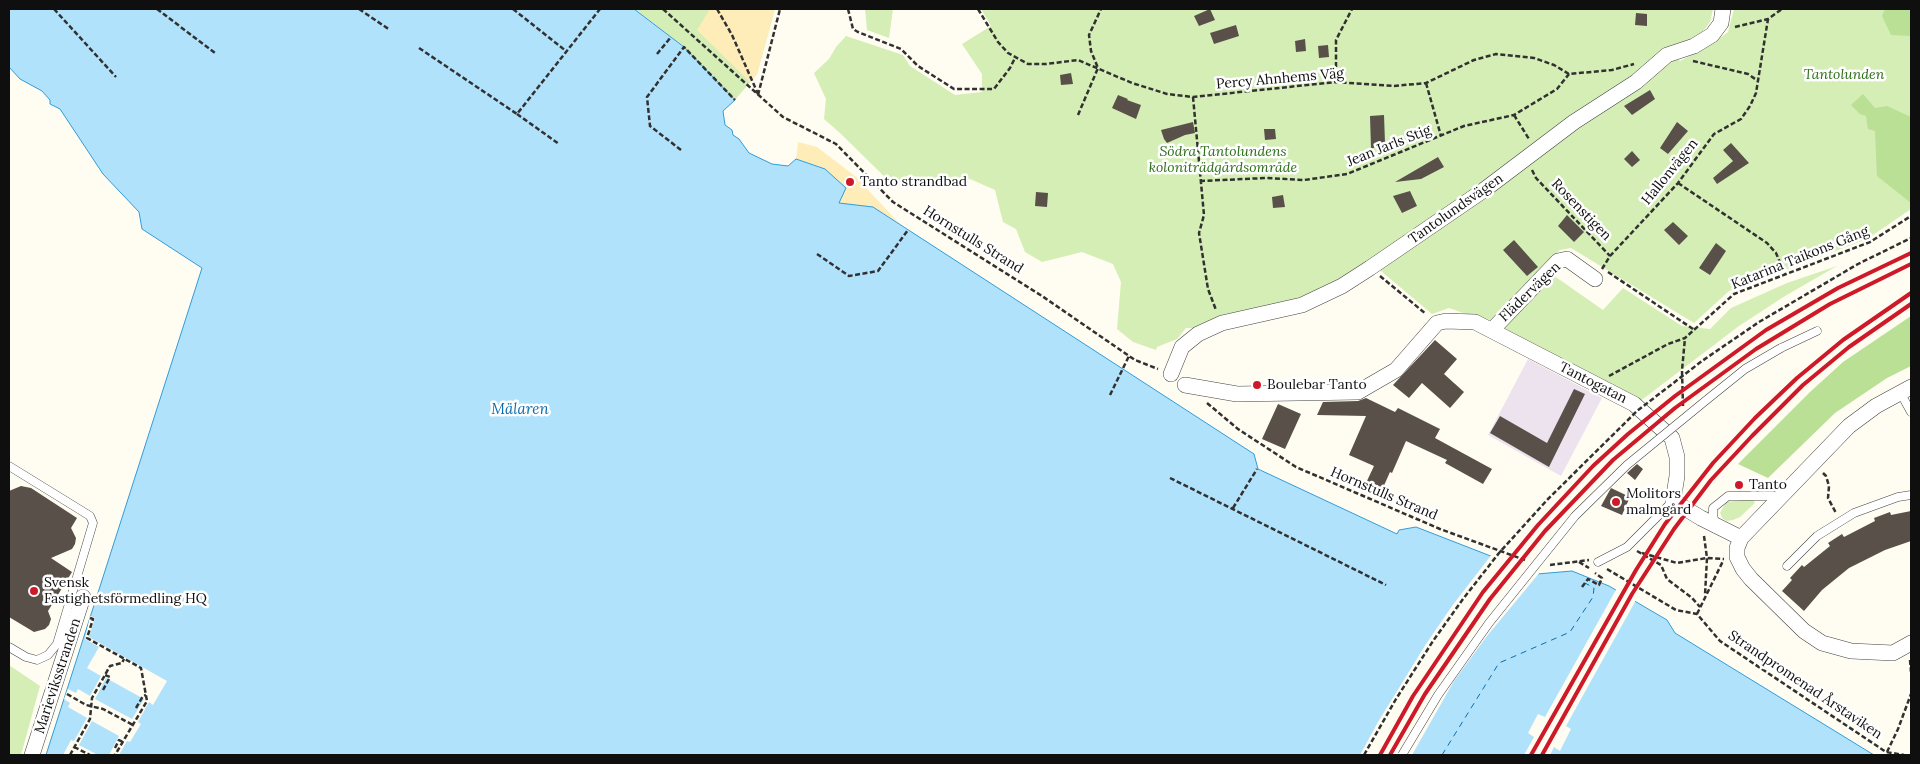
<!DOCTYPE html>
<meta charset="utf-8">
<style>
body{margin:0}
#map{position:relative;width:1920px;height:764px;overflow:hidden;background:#fffcf1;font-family:Lora,serif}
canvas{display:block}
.frame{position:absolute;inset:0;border:10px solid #0f0f0f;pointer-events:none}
</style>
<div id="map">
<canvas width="1920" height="764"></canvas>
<div class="frame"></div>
</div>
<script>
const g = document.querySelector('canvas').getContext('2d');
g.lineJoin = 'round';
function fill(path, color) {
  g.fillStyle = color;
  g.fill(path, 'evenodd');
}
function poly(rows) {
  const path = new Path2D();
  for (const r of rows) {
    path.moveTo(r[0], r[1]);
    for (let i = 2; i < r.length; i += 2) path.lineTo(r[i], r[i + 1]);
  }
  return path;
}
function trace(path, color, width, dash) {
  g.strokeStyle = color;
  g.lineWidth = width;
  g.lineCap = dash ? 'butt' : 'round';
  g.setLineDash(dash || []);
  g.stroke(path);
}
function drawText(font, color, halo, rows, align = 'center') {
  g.font = font + ' Lora,serif';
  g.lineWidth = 5;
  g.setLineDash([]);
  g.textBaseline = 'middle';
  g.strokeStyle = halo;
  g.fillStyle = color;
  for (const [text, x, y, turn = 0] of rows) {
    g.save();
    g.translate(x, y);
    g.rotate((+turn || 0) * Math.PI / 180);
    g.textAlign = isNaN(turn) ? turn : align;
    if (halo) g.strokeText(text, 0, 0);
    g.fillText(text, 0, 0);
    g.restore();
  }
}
fill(poly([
 [1528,359,1602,398,1561,476,1488,435]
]), '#ede3ee');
fill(poly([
 [635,9,775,9,757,74,735,100,684,47],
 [865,9,893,9,889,38,867,30],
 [981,9,1713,9,1710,22,1701,34,1669,52,1680,61,1710,45,1728,32,1734,9,1911,9,1911,209,1867,239,1729,291,1694,323,1571,248,1560,250,1490,320,1466,314,1449,308,1432,314,1381,271,1370,264,1334,283,1296,299,1222,315,1196,328,1186,328,1177,339,1157,347,1156,350,1133,342,1117,329,1121,282,1113,264,1082,252,1042,262,1025,252,1016,229,1003,222,995,190,970,179,954,182,938,181,894,186,840,133,824,119,826,99,814,73,829,59,836,47,846,36,903,55,910,66,955,95,982,92,982,74,962,44,991,26],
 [1837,266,1785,296,1739,326,1639,402,1505,332,1505,320,1550,273,1603,310,1623,288,1682,326,1710,329,1731,308,1787,283],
 [1751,499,1755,502,1754,504,1740,517,1733,520,1727,521,1723,519,1720,513,1726,502],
 [9,665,40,686,21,755,9,755]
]), '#d5eeb6');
fill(poly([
 [1885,9,1911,9,1911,38,1910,36,1891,35,1882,16],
 [1863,94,1875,108,1887,106,1911,117,1911,203,1877,176,1875,131,1868,129,1866,116,1860,114,1851,105],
 [1911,316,1911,366,1887,378,1835,413,1768,478,1738,464,1810,392,1843,362]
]), '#b9e094');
fill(poly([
 [710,9,775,9,757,74,750,82,697,30],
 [798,142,817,147,855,176,899,223,873,207,838,203,825,169,796,159]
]), '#ffedb9');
const water = poly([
 [9,9,634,9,684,47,735,100,723,111,725,125,732,130,733,135,739,139,749,153,772,164,788,166,796,159,825,169,846,188,839,203,873,207,1254,454,1258,469,1397,534,1399,530,1416,527,1537,574,1572,571,1609,586,1667,620,1675,633,1874,755,46,755,202,268,142,229,139,212,103,174,60,109,50,104,50,100,42,91,20,79,9,67,9,9]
]);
fill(water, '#b1e2fc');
trace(water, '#309cda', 1);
fill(poly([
 [1492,554,1537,571,1541,571,1487,636,1454,681,1412,755,1360,755,1378,722,1426,644,1452,606],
 [1617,588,1636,600,1566,726,1571,729,1560,751,1554,747,1550,755,1524,755,1534,737,1528,733,1538,714,1545,717],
 [90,616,95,618,89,637,167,681,153,705,149,702,138,722,141,724,130,742,127,741,119,755,109,755,119,736,92,721,79,745,98,755,63,755,71,740,74,741,87,718,68,707,70,703,64,699,68,689,76,693,78,689,90,696,101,676,87,668,99,647,85,639],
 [106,678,144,699,132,719,95,699]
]), '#fffcf1');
trace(poly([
 [1442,755,1499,663,1570,632,1593,597,1594,588,1585,583]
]), '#0b6dae', 1, [6, 5]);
fill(poly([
 [1210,9,1215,20,1199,26,1194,16],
 [1636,13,1647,14,1647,26,1635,25],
 [1236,25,1239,36,1214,44,1210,33],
 [1305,39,1306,51,1296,52,1295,41],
 [1328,45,1329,57,1319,58,1318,46],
 [1071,73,1073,84,1061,85,1060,75],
 [1650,90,1655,99,1632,115,1624,106],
 [1118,95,1128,99,1127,100,1141,105,1136,119,1112,108],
 [1384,115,1385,143,1371,149,1370,116],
 [1193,122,1195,133,1185,135,1167,143,1164,139,1161,130],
 [1677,122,1688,131,1668,154,1660,148],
 [1264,129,1275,129,1276,139,1265,140],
 [1731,143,1749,163,1717,184,1713,178,1733,161,1723,150],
 [1632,151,1640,160,1632,167,1624,159],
 [1438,157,1444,167,1421,179,1395,182],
 [1410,191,1417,206,1402,213,1393,196],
 [1036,192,1048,193,1047,207,1035,206],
 [1283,195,1285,207,1273,208,1272,197],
 [1567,215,1584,232,1574,242,1558,226],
 [1673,222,1688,236,1679,245,1664,230],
 [1514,240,1538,267,1527,276,1503,250],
 [1716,243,1726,251,1710,275,1699,268],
 [1435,340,1457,359,1444,374,1464,392,1450,408,1422,383,1409,398,1393,385],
 [1574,389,1585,394,1549,467,1490,433,1500,416,1547,443],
 [1366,398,1395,412,1398,408,1440,429,1435,438,1492,469,1483,484,1445,463,1447,460,1406,441,1392,473,1390,472,1382,490,1366,483,1374,466,1349,455,1366,416,1317,415,1323,402,1358,401],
 [1278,404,1301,414,1285,449,1262,439],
 [1637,464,1643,469,1635,480,1627,473],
 [21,486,31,488,77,518,71,528,76,538,75,544,72,549,51,558,72,572,48,611,51,619,49,625,45,629,34,632,9,617,9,491],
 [1611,488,1630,497,1622,515,1601,506],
 [1911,511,1911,541,1885,550,1849,568,1822,590,1804,611,1782,591,1792,580,1790,578,1802,565,1804,567,1830,546,1828,543,1842,534,1844,537,1875,521,1874,518,1890,512,1891,515]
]), '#59504a');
const lane = poly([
 [1781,348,1817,331],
 [1900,392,1911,412],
 [9,466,82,511,90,516,93,523,57,644,48,655,37,660,26,657,9,647],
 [1715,523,1713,515,1713,508,1728,496,1781,496],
 [1598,562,1627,547,1673,501],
 [1787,566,1817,536,1854,513,1898,497,1911,495]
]);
const street = poly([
 [1492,330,1558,261,1567,259,1595,279],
 [1171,374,1182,347,1198,334,1222,323,1302,305,1342,286,1370,268,1484,190,1574,122,1636,82,1667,55,1694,46,1712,35,1721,23,1723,9],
 [1185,385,1237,394,1358,392,1396,370,1437,323,1446,321,1475,322,1634,404,1672,438,1677,457,1677,476,1673,501,1701,518,1741,538],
 [1911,387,1876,406,1849,426,1741,538,1737,548,1737,557,1743,569,1751,579,1804,631,1822,643,1851,651,1893,653,1911,643],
 [32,755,83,597]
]);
trace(lane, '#424242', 9);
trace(street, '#424242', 16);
trace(poly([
 [54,9,116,77],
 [157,9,215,53],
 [359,9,390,30],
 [513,9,566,51],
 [663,9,783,117,836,144,893,202,1042,296,1135,360,1158,369],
 [717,9,732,35,758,94],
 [848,9,853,29,858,32,901,49,918,66,954,89,994,89,1010,68,1015,58],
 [978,9,998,42,1008,53,1028,64,1046,64,1078,60,1132,83,1167,94,1193,97,1336,82,1394,86,1426,83,1474,60,1496,54,1534,58,1554,65,1569,74,1612,70,1634,64],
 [1735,27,1768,19,1782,9],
 [419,48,517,114,600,9],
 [657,54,671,37],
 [1693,61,1748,74,1758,81],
 [1336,82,1336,40,1352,9],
 [1426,83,1441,136],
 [758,95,780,9],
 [1193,97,1204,215,1199,233,1208,289,1216,310],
 [517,114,559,144],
 [1078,115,1098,68,1091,51,1089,35,1101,9],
 [1514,115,1529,139],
 [681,150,650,126,647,97,684,47,735,100],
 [1532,170,1536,178,1610,256],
 [1200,181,1266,178,1304,180,1347,174,1464,126,1514,115,1557,89,1569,74],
 [1678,183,1767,243,1776,253,1785,274],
 [817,254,849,276,878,271,908,230],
 [1602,269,1610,256,1678,183,1714,134,1741,119,1750,106,1756,93,1768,19],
 [1608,272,1693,329],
 [1380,276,1426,314],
 [1759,322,1858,264,1911,238],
 [1609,376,1668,344,1685,338,1734,294,1870,242,1911,216],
 [1110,395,1129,356],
 [1207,403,1238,429,1296,467,1440,529,1525,560],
 [1683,406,1682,370,1685,338],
 [1823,473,1826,476,1829,486,1828,498,1836,513],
 [1170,478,1386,585],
 [1233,508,1257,469],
 [1704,536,1707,558,1705,595],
 [1637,551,1661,565,1667,579,1692,598,1700,607],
 [1642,553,1677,563,1707,558,1724,559],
 [1579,562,1589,568],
 [1550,565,1589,560],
 [1607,569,1676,610,1697,614,1720,641,1886,752,1904,755],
 [1582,587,1588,579,1599,585,1602,578,1595,573],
 [1697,614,1723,561],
 [90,618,93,619,87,638,141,668,147,701,115,755],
 [1910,660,1911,672],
 [103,690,110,677,105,675],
 [67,694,86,705,103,709,133,725],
 [136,708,143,696,146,695],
 [74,747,90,755],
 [115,748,119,740,123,742],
 [1887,752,1898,729,1911,694],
 [70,755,90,719,92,698,110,666,122,663,124,659]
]), '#313131', 2.5, [5, 2.5]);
trace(lane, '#fff', 8);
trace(street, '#fff', 15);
trace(poly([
 [1380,755,1413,696,1483,592,1538,525,1593,466,1628,434,1675,396,1766,330,1838,288,1911,253],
 [1390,755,1425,694,1490,599,1545,531,1613,460,1675,408,1756,349,1830,304,1911,264],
 [1531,755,1636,570,1665,524,1713,463,1755,418,1797,378,1843,340,1911,293],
 [1542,755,1632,594,1674,529,1711,480,1752,436,1803,385,1849,347,1911,304]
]), '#ce1928', 4);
const laneBridge = poly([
 [1402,755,1438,695,1489,623,1575,516,1627,465,1704,402,1745,369,1781,348]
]);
trace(laneBridge, '#424242', 9, []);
trace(poly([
 [1364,755,1396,699,1433,641,1463,599,1499,553,1548,499,1637,411,1702,361,1759,322]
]), '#313131', 2.5, [5, 2.5]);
trace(laneBridge, '#fff', 8);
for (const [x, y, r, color] of [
 [850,182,5,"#ce1928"],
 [1257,385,5,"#ce1928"],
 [1739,485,5,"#ce1928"],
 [1616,502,5,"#ce1928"],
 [34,591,5,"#ce1928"]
]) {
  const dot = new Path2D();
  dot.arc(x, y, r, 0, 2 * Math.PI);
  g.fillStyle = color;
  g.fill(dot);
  trace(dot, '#fff', 2);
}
drawText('italic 14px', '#2d6e18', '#fff', [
 ["Tantolunden",1844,75],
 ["Södra Tantolundens",1223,152],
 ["koloniträdgårdsområde",1223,168]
]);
drawText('14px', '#0f0f0f', '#fff', [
 ["Percy Ahnhems Väg",1280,79,-5],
 ["Jean Jarls Stig",1389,146,-22],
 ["Hallonvägen",1670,172,-51],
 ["Tantolundsvägen",1456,209,-35],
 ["Rosenstigen",1581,210,46],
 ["Hornstulls Strand",973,240,32],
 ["Katarina Taikons Gång",1800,258,-22],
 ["Flädervägen",1530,292,-44],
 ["Tantogatan",1593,383,27],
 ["Hornstulls Strand",1384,494,23],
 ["Marieviksstranden",58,676,-72],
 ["Strandpromenad Årstaviken",1805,685,34]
]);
drawText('14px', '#0f0f0f', '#fff', [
 ["Tanto strandbad",860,182],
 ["Boulebar Tanto",1267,385],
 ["Tanto",1749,485],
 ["Molitors",1626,494],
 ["malmgård",1626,510],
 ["Svensk",44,583],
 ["Fastighetsförmedling HQ",44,599]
], 'left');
drawText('italic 15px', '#0b6dae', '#fff', [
 ["Mälaren",520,410]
]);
</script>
